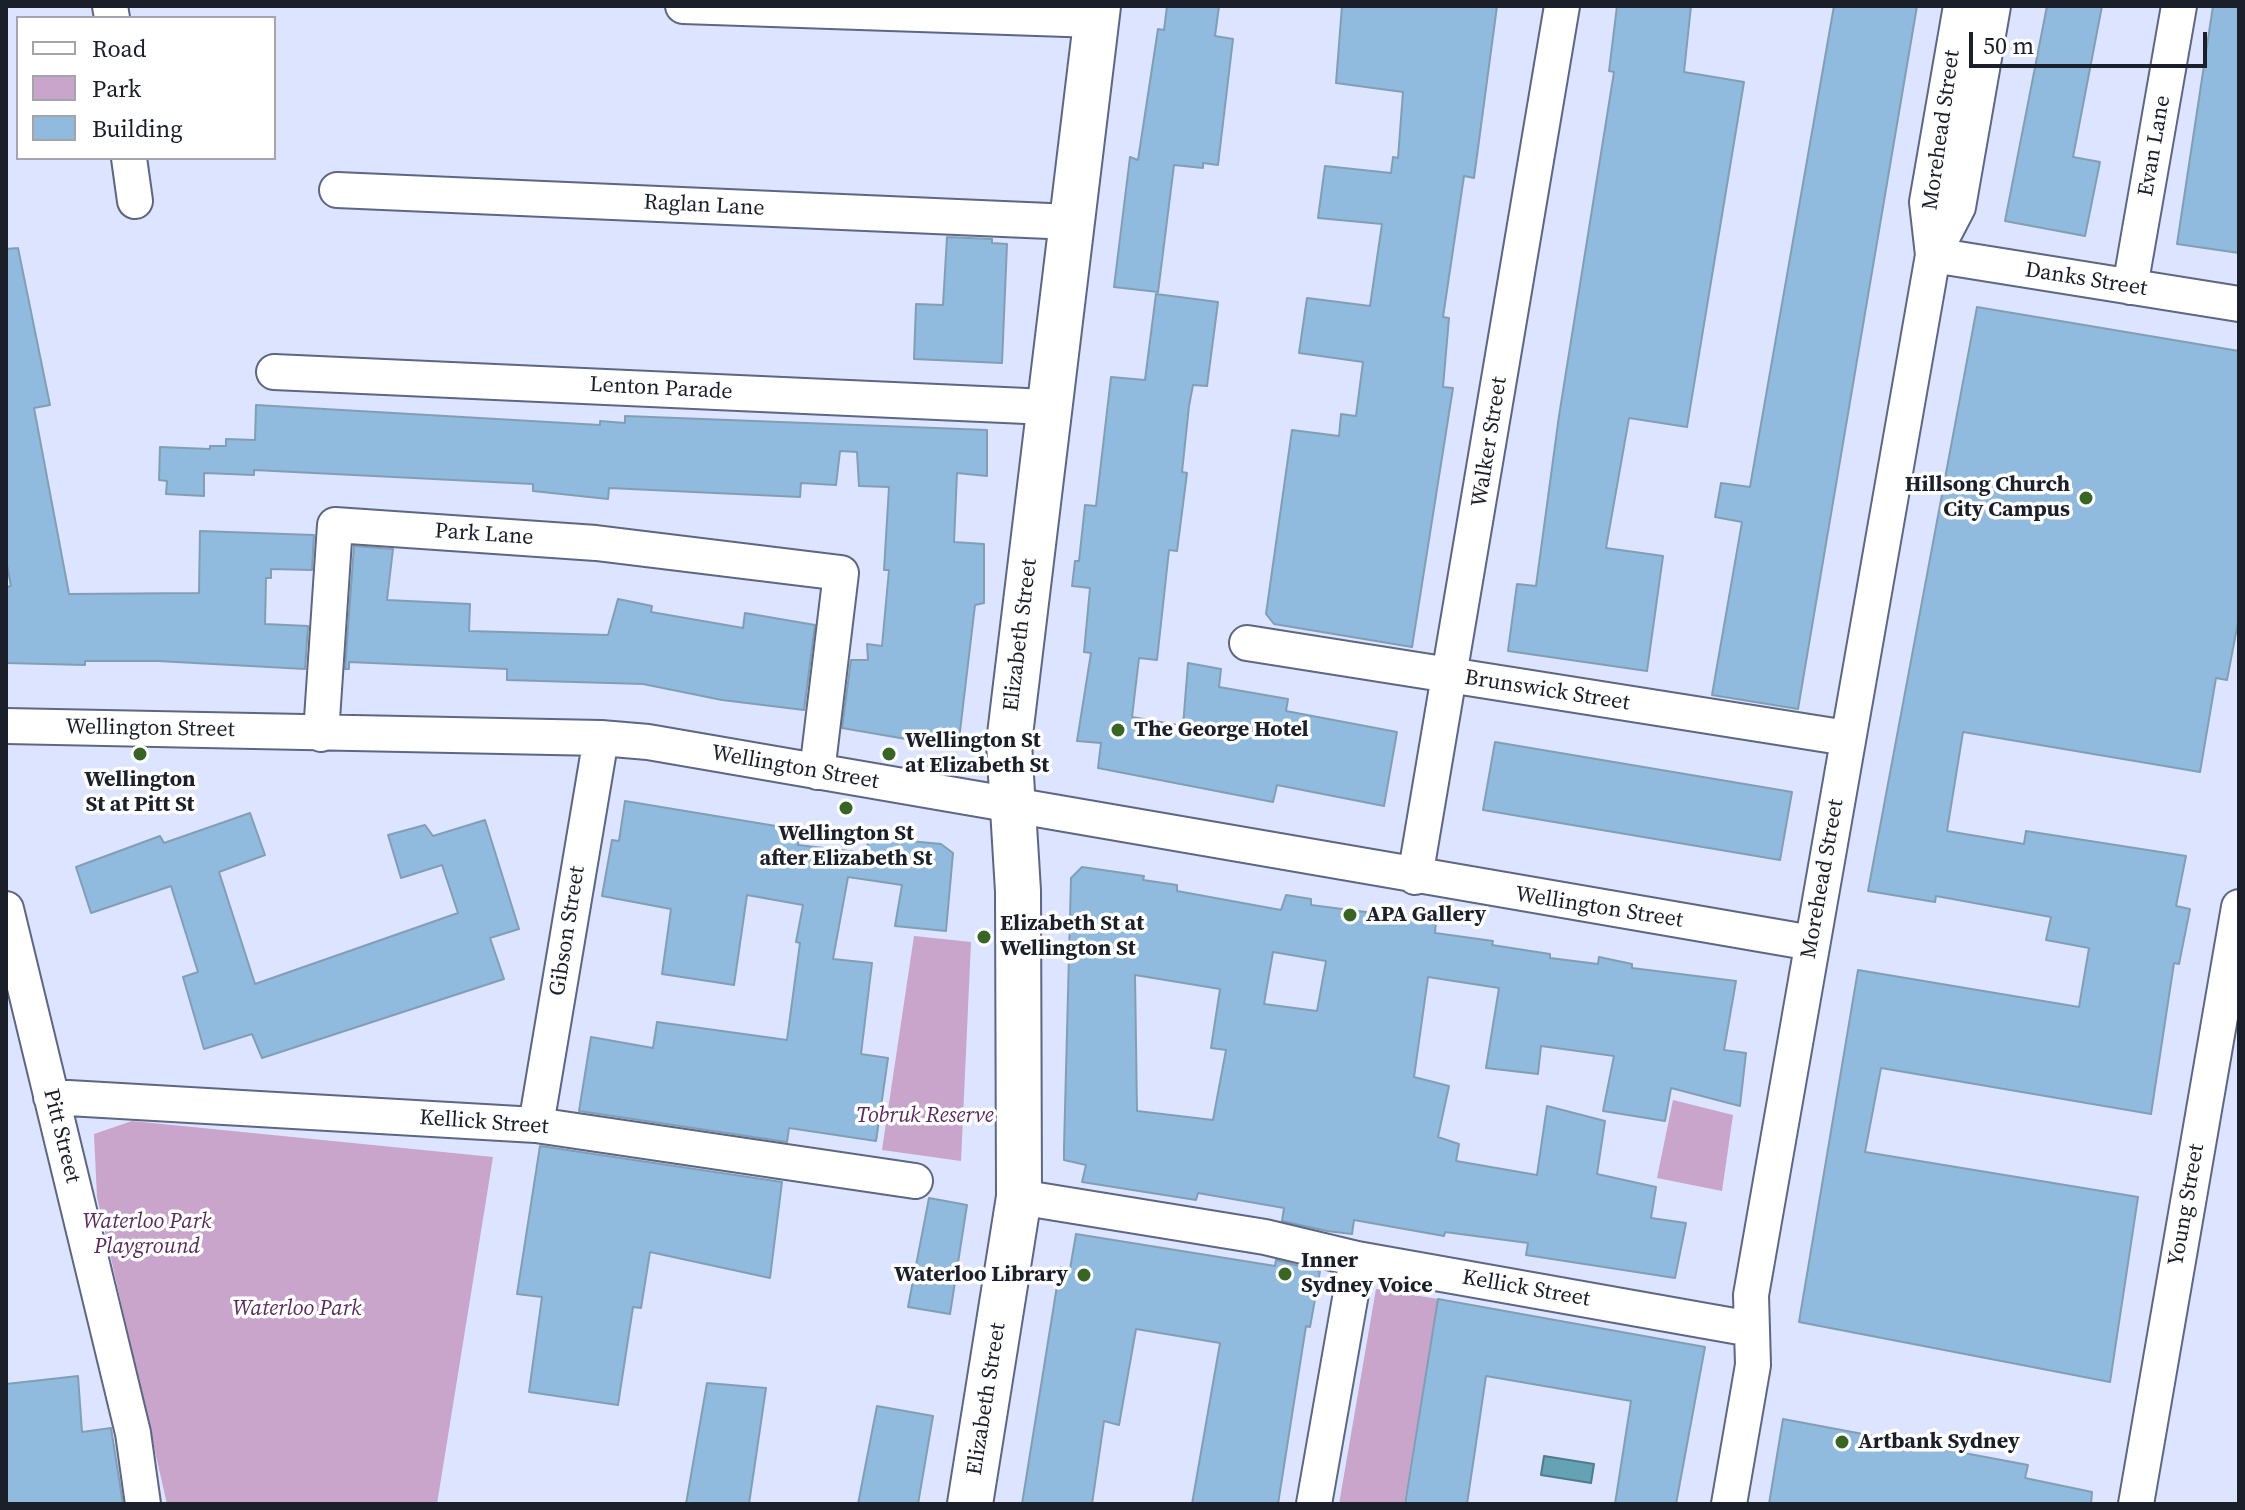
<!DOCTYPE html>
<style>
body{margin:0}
#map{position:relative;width:2245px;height:1510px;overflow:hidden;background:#dce4ff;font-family:"Source Serif 4",serif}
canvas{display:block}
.frame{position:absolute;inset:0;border:8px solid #1b1f2a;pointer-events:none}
.legend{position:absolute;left:16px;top:16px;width:260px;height:144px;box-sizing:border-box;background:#fff;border:2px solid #a4a5aa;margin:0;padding:10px 14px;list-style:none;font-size:24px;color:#1b1f2a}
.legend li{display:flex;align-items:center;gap:16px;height:40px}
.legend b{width:40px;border:2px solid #a4a5aa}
.scale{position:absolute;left:1969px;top:32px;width:238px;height:36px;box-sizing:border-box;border:4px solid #1b1f2a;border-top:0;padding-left:10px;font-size:24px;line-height:28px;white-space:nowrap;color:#1b1f2a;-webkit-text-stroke:6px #fff;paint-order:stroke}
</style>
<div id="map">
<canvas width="2245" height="1510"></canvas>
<div class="frame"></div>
<ul class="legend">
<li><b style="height:10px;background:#fff"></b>Road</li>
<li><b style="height:22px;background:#c9a4cb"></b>Park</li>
<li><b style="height:22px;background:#90bbde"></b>Building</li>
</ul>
<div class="scale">50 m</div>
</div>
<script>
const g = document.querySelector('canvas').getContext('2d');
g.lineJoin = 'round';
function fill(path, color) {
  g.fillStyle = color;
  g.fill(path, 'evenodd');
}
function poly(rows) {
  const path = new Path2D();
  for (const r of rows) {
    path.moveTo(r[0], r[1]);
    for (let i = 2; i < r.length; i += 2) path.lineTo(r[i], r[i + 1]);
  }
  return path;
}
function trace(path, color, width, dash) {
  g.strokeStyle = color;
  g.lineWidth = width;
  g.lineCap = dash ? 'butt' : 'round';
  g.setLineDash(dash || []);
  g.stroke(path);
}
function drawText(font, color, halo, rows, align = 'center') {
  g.font = font + ' "Source Serif 4",serif';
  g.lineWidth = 7;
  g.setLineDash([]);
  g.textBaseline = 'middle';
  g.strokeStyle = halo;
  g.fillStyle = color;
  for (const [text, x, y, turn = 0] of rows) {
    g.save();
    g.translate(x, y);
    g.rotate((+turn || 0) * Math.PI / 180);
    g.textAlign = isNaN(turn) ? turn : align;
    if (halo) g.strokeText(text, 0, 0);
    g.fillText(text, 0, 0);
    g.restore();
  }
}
fill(poly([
 [914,936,971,942,961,1161,882,1150],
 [1673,1100,1733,1115,1722,1191,1657,1178],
 [132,1121,493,1157,437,1504,167,1504,97,1197,94,1134],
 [1376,1289,1438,1299,1404,1504,1339,1504]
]), '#c9a4cb');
const water = poly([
 [1544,1456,1594,1464,1591,1483,1541,1475,1544,1456]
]);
fill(water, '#65a3b4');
trace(water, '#4f7b8b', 2);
const building = poly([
 [1167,6,1219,6,1215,36,1233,39,1218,165,1203,163,1203,168,1174,165,1158,292,1114,287,1130,157,1138,160,1158,29,1164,30,1167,6],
 [1342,6,1497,6,1474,178,1464,176,1443,317,1449,318,1443,387,1453,388,1412,647,1274,624,1266,614,1292,430,1339,436,1341,414,1356,416,1363,362,1299,353,1307,298,1370,306,1382,224,1318,218,1325,166,1391,173,1393,157,1398,158,1403,92,1336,83,1342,6],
 [1617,6,1691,6,1684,72,1744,82,1687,427,1629,418,1606,548,1663,556,1647,671,1508,651,1517,584,1536,586,1559,416,1614,72,1609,71,1617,6],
 [1834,6,1917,6,1798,709,1712,695,1742,522,1715,517,1721,483,1750,487,1834,6],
 [2047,6,2102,6,2073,157,2100,162,2085,236,2005,221,2047,6],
 [2213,6,2239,6,2239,253,2177,244,2213,6],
 [947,237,992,239,992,243,1007,244,1002,363,914,359,916,304,943,305,947,237],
 [18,248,50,405,34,408,69,594,199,593,200,531,314,535,312,570,271,569,271,578,266,578,265,624,308,626,305,669,158,661,85,661,85,665,6,663,6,587,11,586,6,560,6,249,18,248],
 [1156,294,1218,302,1207,386,1193,385,1189,406,1182,472,1187,473,1177,551,1169,550,1157,660,1139,658,1132,717,1183,726,1188,663,1221,669,1219,687,1288,699,1286,711,1397,732,1384,806,1277,785,1273,802,1098,768,1101,743,1077,741,1091,653,1084,652,1090,588,1072,586,1075,561,1079,561,1085,505,1096,506,1111,377,1145,380,1156,294],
 [1977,307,2239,351,2239,617,2227,680,2216,678,2200,772,1963,732,1947,831,2024,844,2026,831,2186,856,2176,906,2190,909,2179,964,2174,963,2151,1114,1881,1068,1865,1152,2138,1197,2110,1382,1799,1322,1858,970,2079,1007,2089,948,2046,940,2051,917,1936,896,1935,902,1868,891,1977,307],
 [256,405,600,425,600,421,625,423,625,416,987,430,987,476,957,473,954,542,984,544,984,603,975,605,958,748,842,728,851,660,868,660,867,644,882,646,889,570,884,570,889,487,859,486,857,452,840,451,836,485,801,483,800,497,609,488,608,499,533,491,533,484,254,470,254,475,204,473,204,496,166,494,167,481,159,480,160,447,210,449,210,446,226,446,226,439,255,440,256,405],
 [354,546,393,549,387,600,470,604,469,631,608,635,618,599,652,606,651,612,743,628,745,613,815,625,804,710,722,700,643,684,507,680,507,669,349,662,349,669,345,669,354,546],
 [1495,742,1792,792,1780,860,1483,810,1495,742],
 [625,801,800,830,798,845,866,853,869,837,941,844,953,853,946,931,895,926,902,885,848,877,833,959,872,963,861,1054,888,1058,876,1141,789,1128,787,1142,579,1111,591,1037,653,1048,657,1022,787,1040,800,943,796,942,803,905,747,895,734,985,662,974,671,909,602,896,612,840,619,841,625,801],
 [250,813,265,855,219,872,255,984,458,913,442,865,401,878,388,835,425,825,433,836,485,820,519,929,490,938,504,979,262,1058,252,1034,204,1049,183,977,198,972,171,886,91,913,76,867,160,836,164,843,250,813],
 [1082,867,1144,876,1143,880,1177,885,1177,891,1281,910,1286,895,1311,899,1311,905,1436,921,1435,933,1493,941,1492,945,1550,954,1550,958,1598,964,1599,957,1632,964,1632,968,1736,981,1724,1050,1746,1053,1740,1106,1671,1088,1665,1121,1603,1111,1614,1056,1541,1046,1538,1074,1486,1068,1499,988,1428,977,1414,1077,1449,1086,1438,1137,1459,1144,1456,1161,1537,1175,1547,1106,1605,1121,1597,1174,1656,1187,1651,1218,1686,1223,1675,1278,1526,1255,1528,1243,1445,1232,1444,1236,1354,1220,1352,1234,1327,1231,1282,1221,1284,1208,1198,1193,1196,1200,1082,1182,1086,1165,1064,1160,1064,1148,1071,878,1082,867],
 [1273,952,1326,961,1317,1011,1264,1004,1273,952],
 [1135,975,1220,989,1211,1048,1226,1050,1213,1120,1137,1111,1135,975],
 [540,1146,782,1182,770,1278,650,1252,641,1308,633,1307,618,1405,529,1392,542,1297,517,1294,540,1146],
 [929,1198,967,1205,950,1314,908,1307,929,1198],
 [1076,1234,1275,1266,1276,1260,1320,1271,1310,1327,1306,1326,1278,1504,1192,1504,1220,1343,1136,1329,1119,1425,1104,1421,1092,1504,1022,1504,1060,1267,1070,1269,1076,1234],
 [1438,1299,1705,1347,1676,1504,1615,1504,1631,1401,1486,1376,1467,1504,1405,1504,1438,1299],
 [78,1376,82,1432,111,1428,123,1504,6,1504,6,1384,78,1376],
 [707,1383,766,1388,749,1504,686,1504,707,1383],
 [877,1406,933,1416,918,1504,858,1504,877,1406],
 [1783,1419,2028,1465,2025,1478,2092,1492,2091,1504,1769,1504,1783,1419]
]);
fill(building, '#90bbde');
trace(building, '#829eb5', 2);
const minor = poly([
 [110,6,112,18],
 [683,6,1096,20],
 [129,158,135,201],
 [337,190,1072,222],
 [1933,255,2239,304],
 [1933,255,1958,207,1993,6],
 [2130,287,2179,6],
 [274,372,1048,407],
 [1247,643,1847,738],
 [6,726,601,738,648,742,1812,943],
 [321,734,335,525,596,543,841,573,817,772],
 [1415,877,1562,6],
 [6,909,133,1433,143,1504],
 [51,1097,536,1125,915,1181],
 [536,1125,601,738],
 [1019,1197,1265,1237,1357,1259,1751,1329],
 [1314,1504,1357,1259],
 [1729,1504,1753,1365,1751,1295,1933,255,1927,202,1961,6],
 [2136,1504,2239,907]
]);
const major = poly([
 [970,1504,1019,1197,1018,891,1009,743,1098,6]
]);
trace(minor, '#5d6682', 38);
trace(major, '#5d6682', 48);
trace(minor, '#fff', 34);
trace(major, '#fff', 44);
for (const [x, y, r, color] of [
 [2086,498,8,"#386524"],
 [1118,730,8,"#386524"],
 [140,754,8,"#386524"],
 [889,754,8,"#386524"],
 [846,808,8,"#386524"],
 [1350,915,8,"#386524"],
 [984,937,8,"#386524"],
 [1285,1274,8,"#386524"],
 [1084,1275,8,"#386524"],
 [1842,1442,8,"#386524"]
]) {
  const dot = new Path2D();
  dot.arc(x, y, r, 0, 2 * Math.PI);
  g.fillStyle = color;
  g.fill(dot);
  trace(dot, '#fff', 3);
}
drawText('22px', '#1b1f2a', '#fff', [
 ["Morehead Street",1942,130,-82],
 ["Evan Lane",2155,146,-80],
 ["Raglan Lane",704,206,3],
 ["Danks Street",2086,280,9],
 ["Lenton Parade",661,389,3],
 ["Walker Street",1490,442,-81],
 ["Park Lane",484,535,4],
 ["Elizabeth Street",1021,635,-83],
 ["Brunswick Street",1547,691,9],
 ["Wellington Street",150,729,1],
 ["Wellington Street",795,768,10],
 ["Morehead Street",1823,879,-80],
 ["Wellington Street",1599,908,9],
 ["Gibson Street",568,931,-81],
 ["Kellick Street",484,1123,4],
 ["Pitt Street",61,1136,76],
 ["Young Street",2187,1205,-80],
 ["Kellick Street",1526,1289,10],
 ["Elizabeth Street",987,1399,-81]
]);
drawText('bold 22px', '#1b1f2a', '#fff', [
 ["Hillsong Church",2070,485,"right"],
 ["City Campus",2070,510,"right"],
 ["The George Hotel",1134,730],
 ["Wellington St",905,741],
 ["at Elizabeth St",905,766],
 ["Wellington",140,780,"center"],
 ["St at Pitt St",140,805,"center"],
 ["Wellington St",846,834,"center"],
 ["after Elizabeth St",846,859,"center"],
 ["APA Gallery",1366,915],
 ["Elizabeth St at",1000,924],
 ["Wellington St",1000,949],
 ["Inner",1301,1261],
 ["Sydney Voice",1301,1286],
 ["Waterloo Library",1068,1275,"right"],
 ["Artbank Sydney",1858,1442]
], 'left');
drawText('italic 22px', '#592a5c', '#fff', [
 ["Tobruk Reserve",925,1116],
 ["Waterloo Park",147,1222],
 ["Playground",147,1247],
 ["Waterloo Park",297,1309]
]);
</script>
